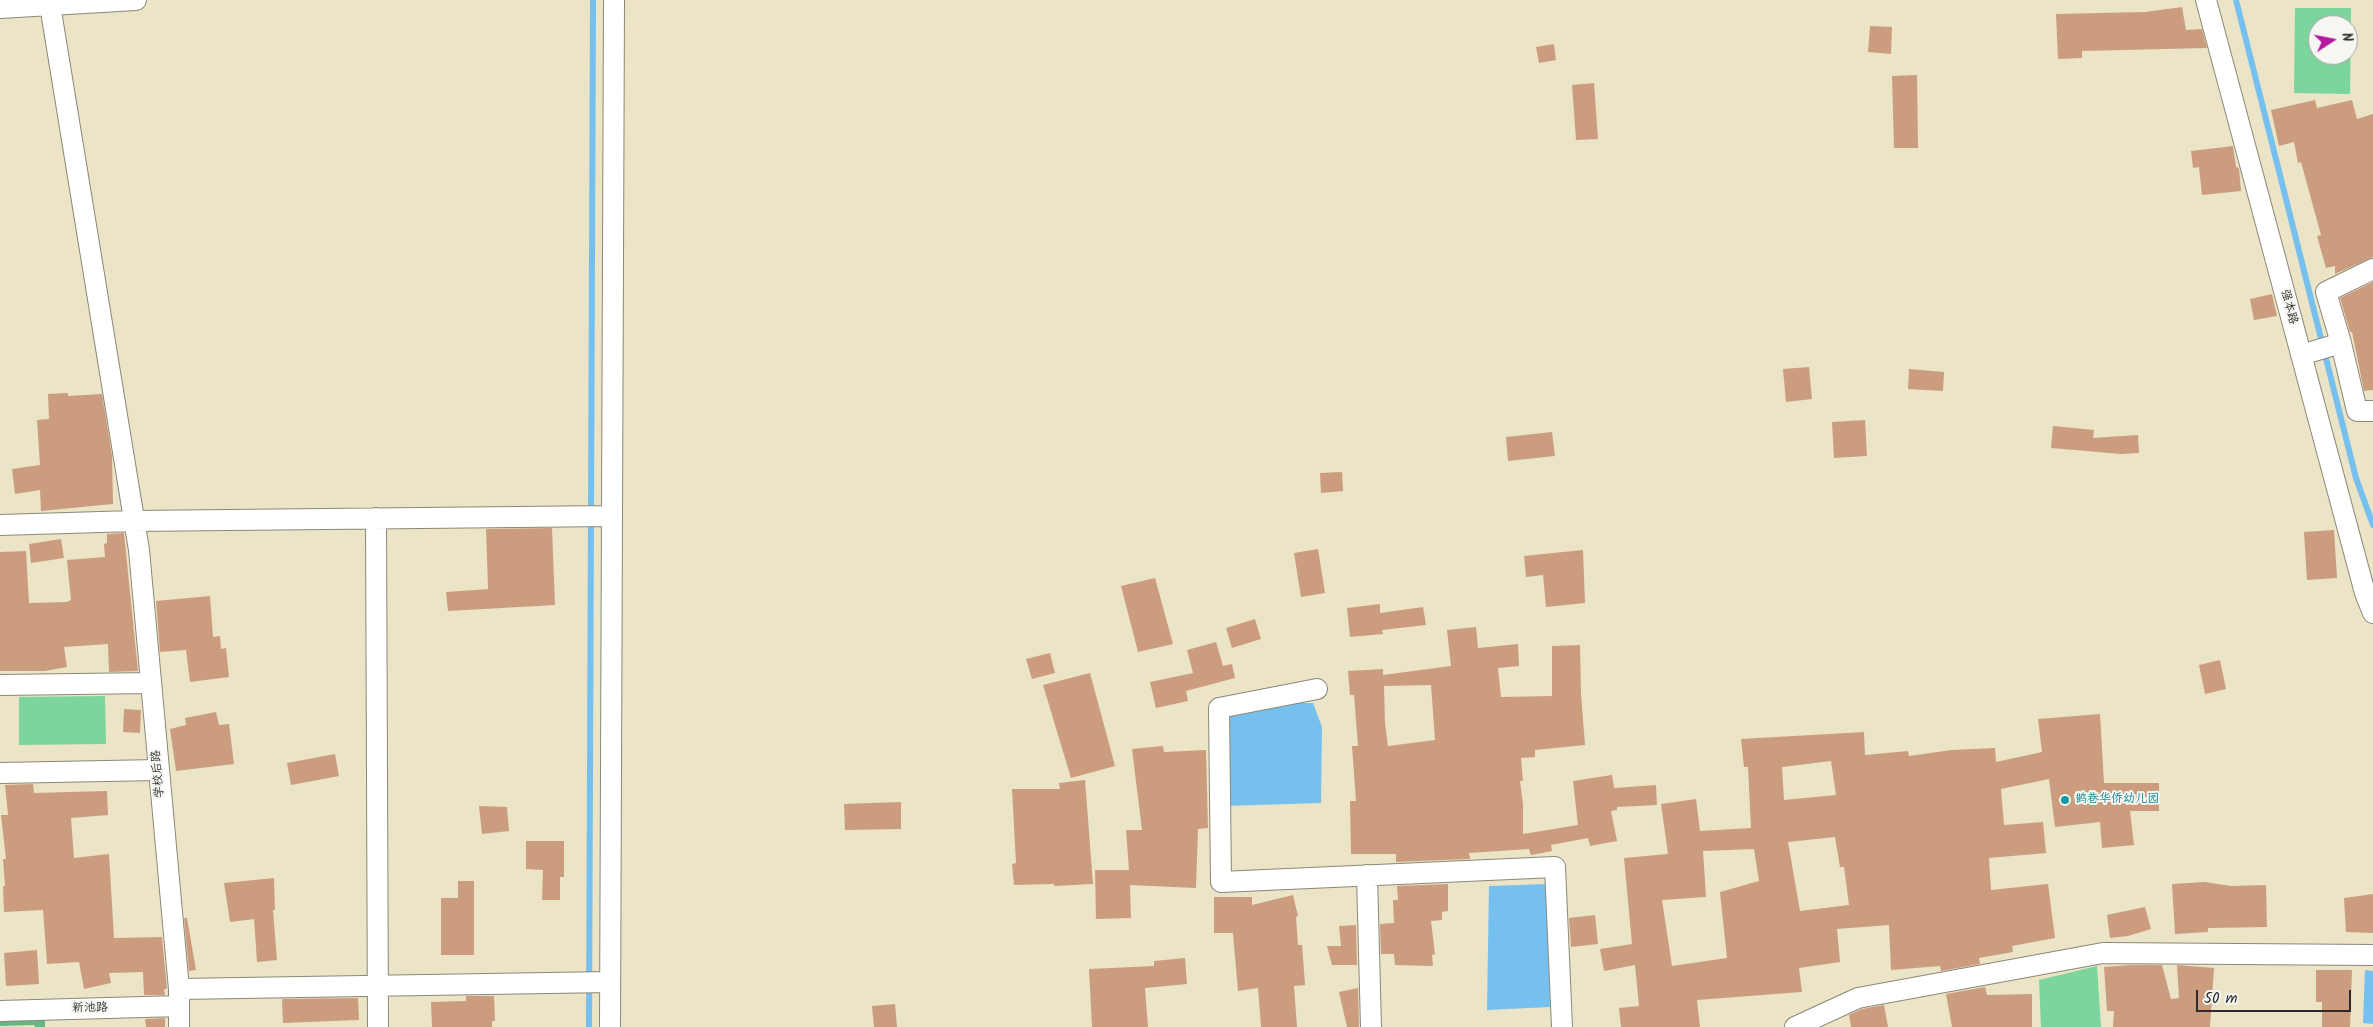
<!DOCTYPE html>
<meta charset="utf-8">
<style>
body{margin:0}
#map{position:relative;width:2373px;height:1027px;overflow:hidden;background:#ebe4c6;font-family:Kalam,sans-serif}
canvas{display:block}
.north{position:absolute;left:2308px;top:15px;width:50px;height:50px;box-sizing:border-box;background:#f6f6f2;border:1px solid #a5a5a2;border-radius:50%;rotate:79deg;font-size:14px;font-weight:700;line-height:20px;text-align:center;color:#2b2b2b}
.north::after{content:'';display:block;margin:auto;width:18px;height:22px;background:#b5179e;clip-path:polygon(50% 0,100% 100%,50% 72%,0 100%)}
.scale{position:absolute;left:2196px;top:990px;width:155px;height:22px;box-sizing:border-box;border:2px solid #2b2b2b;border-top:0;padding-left:6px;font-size:15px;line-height:18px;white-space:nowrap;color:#2b2b2b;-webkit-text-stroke:4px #f6f6f2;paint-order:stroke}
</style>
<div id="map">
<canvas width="2373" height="1027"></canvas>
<div class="north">N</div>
<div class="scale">50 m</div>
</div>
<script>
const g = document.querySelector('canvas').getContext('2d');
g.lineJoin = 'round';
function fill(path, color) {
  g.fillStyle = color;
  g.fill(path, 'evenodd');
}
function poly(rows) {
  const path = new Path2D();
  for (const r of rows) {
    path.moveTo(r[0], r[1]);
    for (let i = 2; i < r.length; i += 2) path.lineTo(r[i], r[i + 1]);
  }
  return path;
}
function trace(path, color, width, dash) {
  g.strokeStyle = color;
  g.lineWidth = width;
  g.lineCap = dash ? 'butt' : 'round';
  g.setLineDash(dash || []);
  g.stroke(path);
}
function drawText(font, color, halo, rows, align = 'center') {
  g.font = font + ' Kalam,"LXGW WenKai TC",sans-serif';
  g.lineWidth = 4;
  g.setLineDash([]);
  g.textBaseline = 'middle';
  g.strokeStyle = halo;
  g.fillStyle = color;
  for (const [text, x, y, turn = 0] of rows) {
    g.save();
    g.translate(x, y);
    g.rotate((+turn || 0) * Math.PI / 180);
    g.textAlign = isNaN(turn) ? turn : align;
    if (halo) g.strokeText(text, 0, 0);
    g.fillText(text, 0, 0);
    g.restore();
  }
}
fill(poly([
 [2295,8,2351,8,2350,94,2294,93],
 [2318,25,2348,25,2348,55,2318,55],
 [105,696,106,744,19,745,19,697],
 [2097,966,2101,1027,2041,1027,2039,980]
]), '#7bd59c');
fill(poly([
 [45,1014,45,1027,35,1027,34,1025,0,1026,0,1015]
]), '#64b684');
fill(poly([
 [1276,703,1313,703,1322,727,1321,803,1223,806,1225,726,1230,713],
 [1548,884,1550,1007,1487,1010,1489,886],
 [2365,970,2373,971,2373,1024,2363,1023]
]), '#75c0ee');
trace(poly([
 [2236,0,2356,478,2373,525],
 [589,1027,593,0]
]), '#75c0ee', 6);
fill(poly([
 [2182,7,2186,30,2202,29,2207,48,2082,51,2082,58,2058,59,2056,14,2145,12],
 [1870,26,1892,27,1891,54,1868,52],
 [1554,44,1556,60,1539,63,1536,47],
 [1917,75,1918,148,1894,148,1892,76],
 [1594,83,1598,139,1576,140,1572,85],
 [2315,100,2317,108,2352,100,2357,119,2373,114,2373,257,2335,274,2335,266,2326,268,2317,236,2321,235,2301,162,2298,163,2294,142,2279,146,2271,110],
 [2233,146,2236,167,2239,168,2241,191,2202,195,2199,167,2193,168,2191,151],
 [2373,282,2373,390,2364,391,2352,332,2350,332,2340,298],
 [2272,294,2277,316,2254,320,2250,299],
 [1809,367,1812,399,1786,402,1783,369],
 [1909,369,1944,372,1943,391,1908,389],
 [68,393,68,396,102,394,112,456,113,504,41,511,40,490,15,494,12,469,40,465,37,420,49,419,48,394],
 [1865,420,1867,456,1834,458,1832,422],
 [2053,426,2094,430,2093,438,2138,435,2139,453,2121,454,2051,448],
 [1552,432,1555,456,1508,461,1506,437],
 [1342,472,1343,491,1321,493,1320,473],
 [552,528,555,605,448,611,446,592,488,589,486,529],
 [2334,530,2337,578,2307,580,2304,532],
 [124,533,138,671,109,672,108,644,64,647,67,667,45,671,0,671,0,552,26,551,29,603,67,602,71,600,67,560,105,557,104,544,107,543,107,534],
 [61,539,64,558,31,563,29,544],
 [1318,549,1325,593,1301,597,1294,553],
 [1583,550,1585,603,1546,607,1543,575,1526,577,1524,556],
 [1155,578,1173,644,1138,652,1121,586],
 [210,596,213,637,220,636,221,649,226,648,229,677,190,682,186,650,160,652,156,601],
 [1380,604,1380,613,1423,607,1426,625,1382,630,1383,634,1350,637,1347,608],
 [1255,619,1261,639,1232,648,1226,628],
 [1476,627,1478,648,1518,644,1519,666,1498,668,1501,697,1552,696,1552,646,1580,645,1581,694,1585,745,1535,750,1535,757,1521,758,1523,781,1520,781,1523,804,1523,834,1578,825,1573,781,1612,775,1614,788,1656,785,1657,805,1617,807,1617,810,1611,811,1617,841,1590,846,1588,838,1551,845,1552,851,1531,855,1529,849,1469,853,1470,859,1396,862,1396,854,1351,854,1350,801,1356,801,1352,746,1358,746,1354,695,1350,695,1348,671,1383,669,1383,675,1451,666,1447,630],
 [1431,685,1435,740,1388,746,1385,723,1384,686],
 [1216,642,1223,666,1232,664,1235,678,1186,691,1188,701,1156,708,1150,682,1193,673,1187,650],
 [1050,653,1055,673,1032,679,1026,659],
 [2220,660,2226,689,2205,694,2199,665],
 [1090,673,1115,766,1071,778,1043,685],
 [124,709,141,710,140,733,123,732],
 [216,712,219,725,229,724,234,764,176,771,170,729,186,725,185,718],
 [2100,714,2104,783,2159,783,2159,811,2130,811,2134,845,2102,848,2100,822,2055,827,2049,779,2001,789,2004,825,2043,822,2046,853,1989,858,1991,890,2048,884,2055,938,2012,946,2013,952,1979,958,1980,964,1941,971,1940,966,1891,970,1889,925,1837,929,1840,962,1799,968,1802,992,1697,1000,1700,1027,1621,1027,1619,1008,1639,1006,1635,965,1604,971,1600,949,1632,944,1624,858,1668,854,1661,804,1696,799,1700,831,1751,828,1748,767,1744,767,1741,739,1864,732,1865,755,1908,751,1909,756,1952,750,1995,748,1996,762,2042,752,2038,719],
 [1831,761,1836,795,1784,800,1782,767],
 [1835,837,1840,867,1844,867,1849,905,1800,911,1788,842],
 [1754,849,1759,881,1720,892,1727,958,1672,966,1662,900,1706,897,1703,851],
 [1163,746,1164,752,1206,750,1208,828,1198,829,1196,888,1130,885,1131,918,1096,919,1095,870,1129,870,1126,830,1142,830,1132,749],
 [335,754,339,776,291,785,287,763],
 [1085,780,1093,884,1054,886,1054,884,1014,885,1012,864,1016,863,1012,789,1060,789,1059,783],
 [33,784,34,793,107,791,108,815,71,818,74,858,109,854,114,938,162,937,167,989,164,989,165,995,144,995,143,972,109,973,111,983,84,989,79,962,47,964,43,910,4,912,3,886,5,886,3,859,6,859,1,815,8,815,5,785],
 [901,802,901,829,845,830,844,804],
 [479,806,507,807,509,831,482,834],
 [526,841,564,841,564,877,560,877,560,900,542,900,543,870,526,869],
 [274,878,275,910,273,910,277,960,257,962,254,919,230,922,224,883],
 [458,881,474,881,474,955,441,955,441,898,458,898],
 [2205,882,2231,886,2266,885,2267,927,2208,928,2208,932,2175,934,2172,884],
 [1448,884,1448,911,1442,912,1442,920,1431,921,1435,954,1432,955,1433,966,1395,965,1394,954,1381,954,1380,924,1394,923,1393,900,1398,900,1397,886],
 [2373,894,2373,933,2346,932,2344,898],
 [1293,895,1298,916,1296,917,1298,945,1302,945,1305,985,1294,986,1297,1027,1261,1027,1258,988,1238,991,1233,933,1214,933,1214,897,1252,897,1252,905],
 [2145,907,2151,929,2128,936,2110,938,2107,915],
 [1595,915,1598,944,1571,947,1569,918],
 [184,918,187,918,196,970,189,971],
 [1356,925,1357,965,1332,965,1327,946,1341,946,1339,926],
 [37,950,39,984,6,986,4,953],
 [1185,958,1187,984,1145,988,1148,1027,1092,1027,1089,969,1154,966,1154,961],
 [2131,965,2162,965,2171,999,2179,998,2177,965,2214,968,2210,1027,2113,1027,2114,1011,2107,1011,2104,967],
 [2316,970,2352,970,2350,1027,2322,1027,2322,1002,2316,1002],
 [1985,987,1987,995,2032,994,2032,1027,1952,1027,1946,994],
 [1358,988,1359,1027,1347,1027,1339,992],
 [466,996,494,996,495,1021,492,1021,492,1027,432,1027,431,1002,466,1001],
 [358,998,359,1020,283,1023,282,999],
 [895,1004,897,1027,874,1027,872,1006],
 [1884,1005,1888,1027,1851,1027,1849,1015,1862,1009],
 [165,1018,165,1027,146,1027,145,1019]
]), '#cc9c7f');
const minor = poly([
 [2206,0,2365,593,2373,613],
 [50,5,139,550,179,989,179,1027],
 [0,8,136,0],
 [2341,343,2357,411,2373,411],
 [2301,355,2341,343,2326,292,2373,269],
 [376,518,378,1027],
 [0,525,134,521,612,516],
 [0,685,151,683],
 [1317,689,1219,708,1221,882,1555,867,1562,1027],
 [0,773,159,770],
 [1367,875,1371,1027],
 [179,989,610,982],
 [0,1011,179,1006],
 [610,1027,614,0],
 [1795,1027,1858,998,2103,953,2373,955]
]);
trace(minor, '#8b8878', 22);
trace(minor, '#fff', 20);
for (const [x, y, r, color] of [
 [2065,800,5,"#0f9aa8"]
]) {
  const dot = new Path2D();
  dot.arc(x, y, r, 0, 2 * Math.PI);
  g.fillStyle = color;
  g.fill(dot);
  trace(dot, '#f6f6f2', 2);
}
drawText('12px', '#2b2b2b', '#f6f6f2', [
 ["强本路",2288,307,75],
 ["学校后路",159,774,-95],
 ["新池路",90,1009,-1]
]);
drawText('12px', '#0d838f', '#f6f6f2', [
 ["鹊巷华侨幼儿园",2075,800]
], 'left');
</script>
